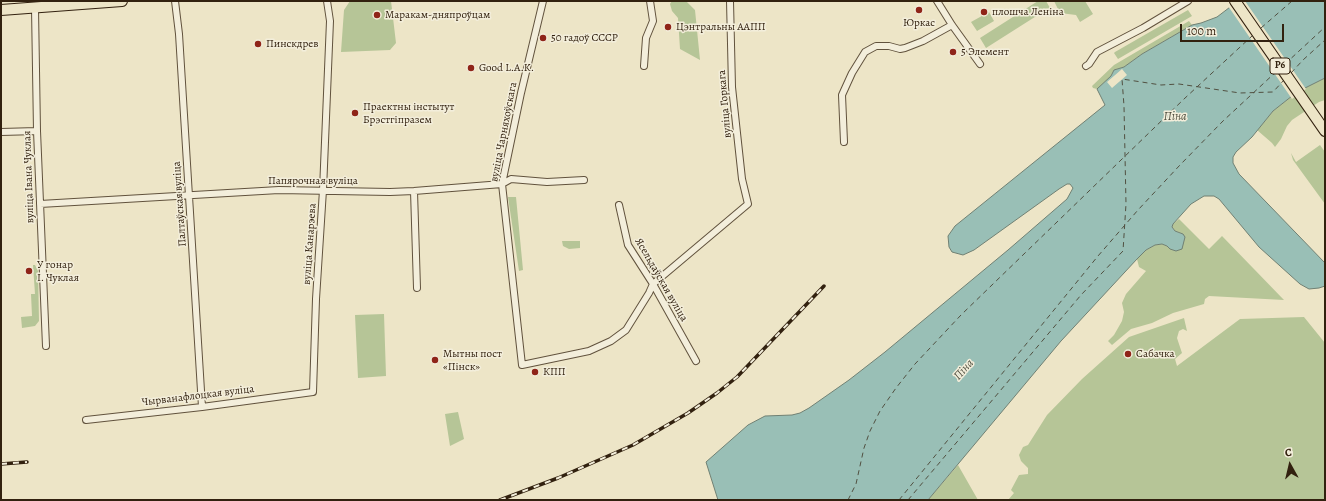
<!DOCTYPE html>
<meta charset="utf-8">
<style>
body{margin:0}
#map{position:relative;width:1326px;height:501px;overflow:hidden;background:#ede5c7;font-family:Alegreya,serif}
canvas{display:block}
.frame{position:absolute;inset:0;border:2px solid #32210f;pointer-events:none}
.north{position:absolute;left:1270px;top:445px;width:40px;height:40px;-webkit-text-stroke:3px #f3eedb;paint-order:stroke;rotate:352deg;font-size:11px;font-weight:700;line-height:16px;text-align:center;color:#32210f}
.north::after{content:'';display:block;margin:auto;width:14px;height:18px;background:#32210f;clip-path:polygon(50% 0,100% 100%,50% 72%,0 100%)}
.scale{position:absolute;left:1180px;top:24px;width:104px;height:18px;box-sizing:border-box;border:2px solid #32210f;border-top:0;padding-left:5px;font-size:12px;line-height:14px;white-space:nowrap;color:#32210f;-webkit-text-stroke:3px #f3eedb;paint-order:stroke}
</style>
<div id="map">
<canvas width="1326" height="501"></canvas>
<div class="frame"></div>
<div class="north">С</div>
<div class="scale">100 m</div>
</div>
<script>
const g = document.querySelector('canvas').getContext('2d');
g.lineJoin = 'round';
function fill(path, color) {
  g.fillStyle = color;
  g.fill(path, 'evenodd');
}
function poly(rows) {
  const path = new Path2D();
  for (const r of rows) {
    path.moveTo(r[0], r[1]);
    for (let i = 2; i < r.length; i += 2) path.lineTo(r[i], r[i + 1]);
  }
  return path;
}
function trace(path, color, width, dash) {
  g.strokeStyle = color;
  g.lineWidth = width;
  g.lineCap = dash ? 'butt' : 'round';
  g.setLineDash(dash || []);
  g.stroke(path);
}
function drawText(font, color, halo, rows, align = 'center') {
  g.font = font + ' Alegreya,serif';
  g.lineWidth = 3;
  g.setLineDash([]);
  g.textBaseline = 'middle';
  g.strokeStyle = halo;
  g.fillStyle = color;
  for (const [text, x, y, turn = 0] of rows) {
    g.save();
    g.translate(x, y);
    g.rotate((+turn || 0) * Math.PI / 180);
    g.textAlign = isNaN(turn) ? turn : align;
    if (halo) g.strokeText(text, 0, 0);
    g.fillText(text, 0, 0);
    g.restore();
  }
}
fill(poly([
 [350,1,391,1,396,43,390,50,341,52,344,10],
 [672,1,686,1,695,10,700,60,680,49,678,18,672,11,670,4],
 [1038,1,1046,1,1054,15,1038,15,986,48,980,38],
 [1054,1,1085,1,1093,14,1080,22,1076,15,1060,13],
 [1188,10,1192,16,1118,59,1114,53,1115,52],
 [989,12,994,21,977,31,971,22],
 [1189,21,1192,25,1142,54,1124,67,1114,70,1111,76,1100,87,1097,89,1093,88,1092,86,1114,65],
 [1325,78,1325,100,1319,102,1292,120,1287,126,1281,139,1275,147,1272,143,1257,130,1273,111,1297,92],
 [1320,145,1325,152,1325,204,1293,160,1291,153,1296,162],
 [508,197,516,197,523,270,519,271],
 [1179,219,1209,249,1222,236,1284,300,1209,296,1205,299,1204,304,1173,313,1152,323,1131,329,1112,345,1108,341,1114,335,1122,321,1124,312,1122,303,1126,294,1146,271,1139,267,1137,259,1146,250,1155,245,1162,244,1167,246,1170,249,1183,244,1183,234,1175,231,1172,227,1173,224],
 [562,241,580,241,580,248,569,249,563,246],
 [33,265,35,265,38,271,39,321,35,326,22,328,21,317,32,316,31,294,35,294],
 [384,314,386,376,358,378,355,315],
 [1304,317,1325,343,1325,500,1008,500,1014,493,1011,490,1019,475,1028,474,1028,468,1021,461,1019,455,1023,447,1028,445,1047,415,1082,379,1129,337,1184,318,1187,331,1183,329,1179,331,1177,338,1182,353,1175,359,1177,366,1240,319],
 [458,412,464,439,450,446,445,414],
 [958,465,978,500,928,500]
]), '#b6c597');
const water = poly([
 [1238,1,1325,1,1325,78,1297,92,1273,111,1252,137,1236,152,1233,157,1233,163,1239,174,1325,263,1325,286,1319,288,1309,289,1300,284,1259,247,1219,199,1214,196,1204,196,1191,204,1173,224,1172,227,1175,231,1183,234,1185,237,1182,249,1176,251,1170,249,1167,246,1162,244,1155,245,1146,250,1137,259,1061,341,928,500,718,500,706,462,748,425,765,416,792,415,800,413,809,408,849,380,885,352,1008,250,1067,199,1073,188,1070,184,1067,184,1059,189,974,250,963,255,952,252,949,247,948,236,955,226,1105,105,1097,89,1111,76,1114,70,1124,67,1142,54,1192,25,1201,23,1217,17,1238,1]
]);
fill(water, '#99bfb6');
trace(water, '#708073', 1);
fill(poly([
 [1234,1,1245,1,1306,89,1292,99,1228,6],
 [1122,69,1127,75,1112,88,1107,82]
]), '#ede5c7');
trace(poly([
 [1261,28,1292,1],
 [1285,64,1325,27],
 [1291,73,1303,60,1325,40],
 [848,500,856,484,864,448,870,431,880,411,896,388,915,364,961,315,1184,99,1252,36],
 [899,500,1098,256,1138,210,1180,165,1223,121,1278,70],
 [908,500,1081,295,1123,251,1126,204,1124,106,1122,79,1161,85,1179,84,1240,93,1273,92,1284,80]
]), '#515041', 1, [5, 4]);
const minor = poly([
 [175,1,179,34,202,407],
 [543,1,521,93,502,184,522,365,589,351,611,341,626,330,649,293,653,284,748,204,742,179,732,87,730,1],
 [937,1,952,25,980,64],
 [35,8,37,131,46,346],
 [644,66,646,38,653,21,650,1],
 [1086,66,1089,64,1097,52,1143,28,1188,1],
 [1,132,37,131],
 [844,142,842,95,852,73,865,52,876,46,889,46,900,49,905,48,923,41,952,25],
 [414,191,417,288],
 [40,204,279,190,390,192,414,191,502,184,511,179,547,182,584,180],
 [619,205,628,245,653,284,696,361],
 [86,420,202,407,313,392,316,299,323,190,330,21,327,1]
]);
const primary = poly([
 [1235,1,1325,131],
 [1,10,122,1]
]);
trace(minor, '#61523d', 8);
trace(primary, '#32210f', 12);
trace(minor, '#f3eedb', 6);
trace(primary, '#ede5c7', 10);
const rail = poly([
 [1,464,27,462],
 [500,500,558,478,633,445,688,413,717,393,737,377,824,286]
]);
trace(rail, '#32210f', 3.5);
trace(rail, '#f3eedb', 2, [6]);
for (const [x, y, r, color] of [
 [919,10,4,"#8f2418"],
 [984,12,4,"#8f2418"],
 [377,15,4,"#8f2418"],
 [668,27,4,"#8f2418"],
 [543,38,4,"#8f2418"],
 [258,44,4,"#8f2418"],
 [953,52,4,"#8f2418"],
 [471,68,4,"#8f2418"],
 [355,113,4,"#8f2418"],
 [29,271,4,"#8f2418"],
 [1128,354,4,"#8f2418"],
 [435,360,4,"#8f2418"],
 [535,372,4,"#8f2418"]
]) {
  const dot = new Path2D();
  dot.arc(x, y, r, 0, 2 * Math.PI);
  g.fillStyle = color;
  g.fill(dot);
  trace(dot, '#f3eedb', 1.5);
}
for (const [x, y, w] of [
 [1280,66,20]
]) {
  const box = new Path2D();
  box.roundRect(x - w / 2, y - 8, w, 16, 3);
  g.fillStyle = '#f3eedb';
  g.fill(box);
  trace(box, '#32210f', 1);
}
drawText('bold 10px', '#32210f', null, [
 ["Р6",1280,66]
]);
drawText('11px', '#32210f', '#f3eedb', [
 ["плошча Леніна",992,12],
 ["Маракам-дняпроўцам",385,15],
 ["Юркас",919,23,"center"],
 ["Цэнтральны ААПП",676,27],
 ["50 гадоў СССР",551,38],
 ["Пинскдрев",266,44],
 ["5 Элемент",961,52],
 ["Good L.A.K.",479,68],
 ["Праектны інстытут",363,107],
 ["Брэстгіпразем",363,120],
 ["У гонар",37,265],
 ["І. Чуклая",37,278],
 ["Мытны пост",443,354],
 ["«Пінск»",443,367],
 ["Сабачка",1136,354],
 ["КПП",543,372]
], 'left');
drawText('11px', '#32210f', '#f3eedb', [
 ["вуліца Горкага",725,104,-95],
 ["вуліца Чарняхоўскага",504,132,-79],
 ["вуліца Івана Чуклая",29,177,-92],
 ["Папярочная вуліца",313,181],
 ["Палтаўская вуліца",180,204,-94],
 ["вуліца Канарэева",310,244,-86],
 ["Ясельдаўская вуліца",661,280,60],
 ["Чырванафлоцкая вуліца",198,396,-7]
]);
drawText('italic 12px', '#515041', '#f3eedb', [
 ["Піна",1175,117],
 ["Піна",964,370,-48]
]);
</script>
